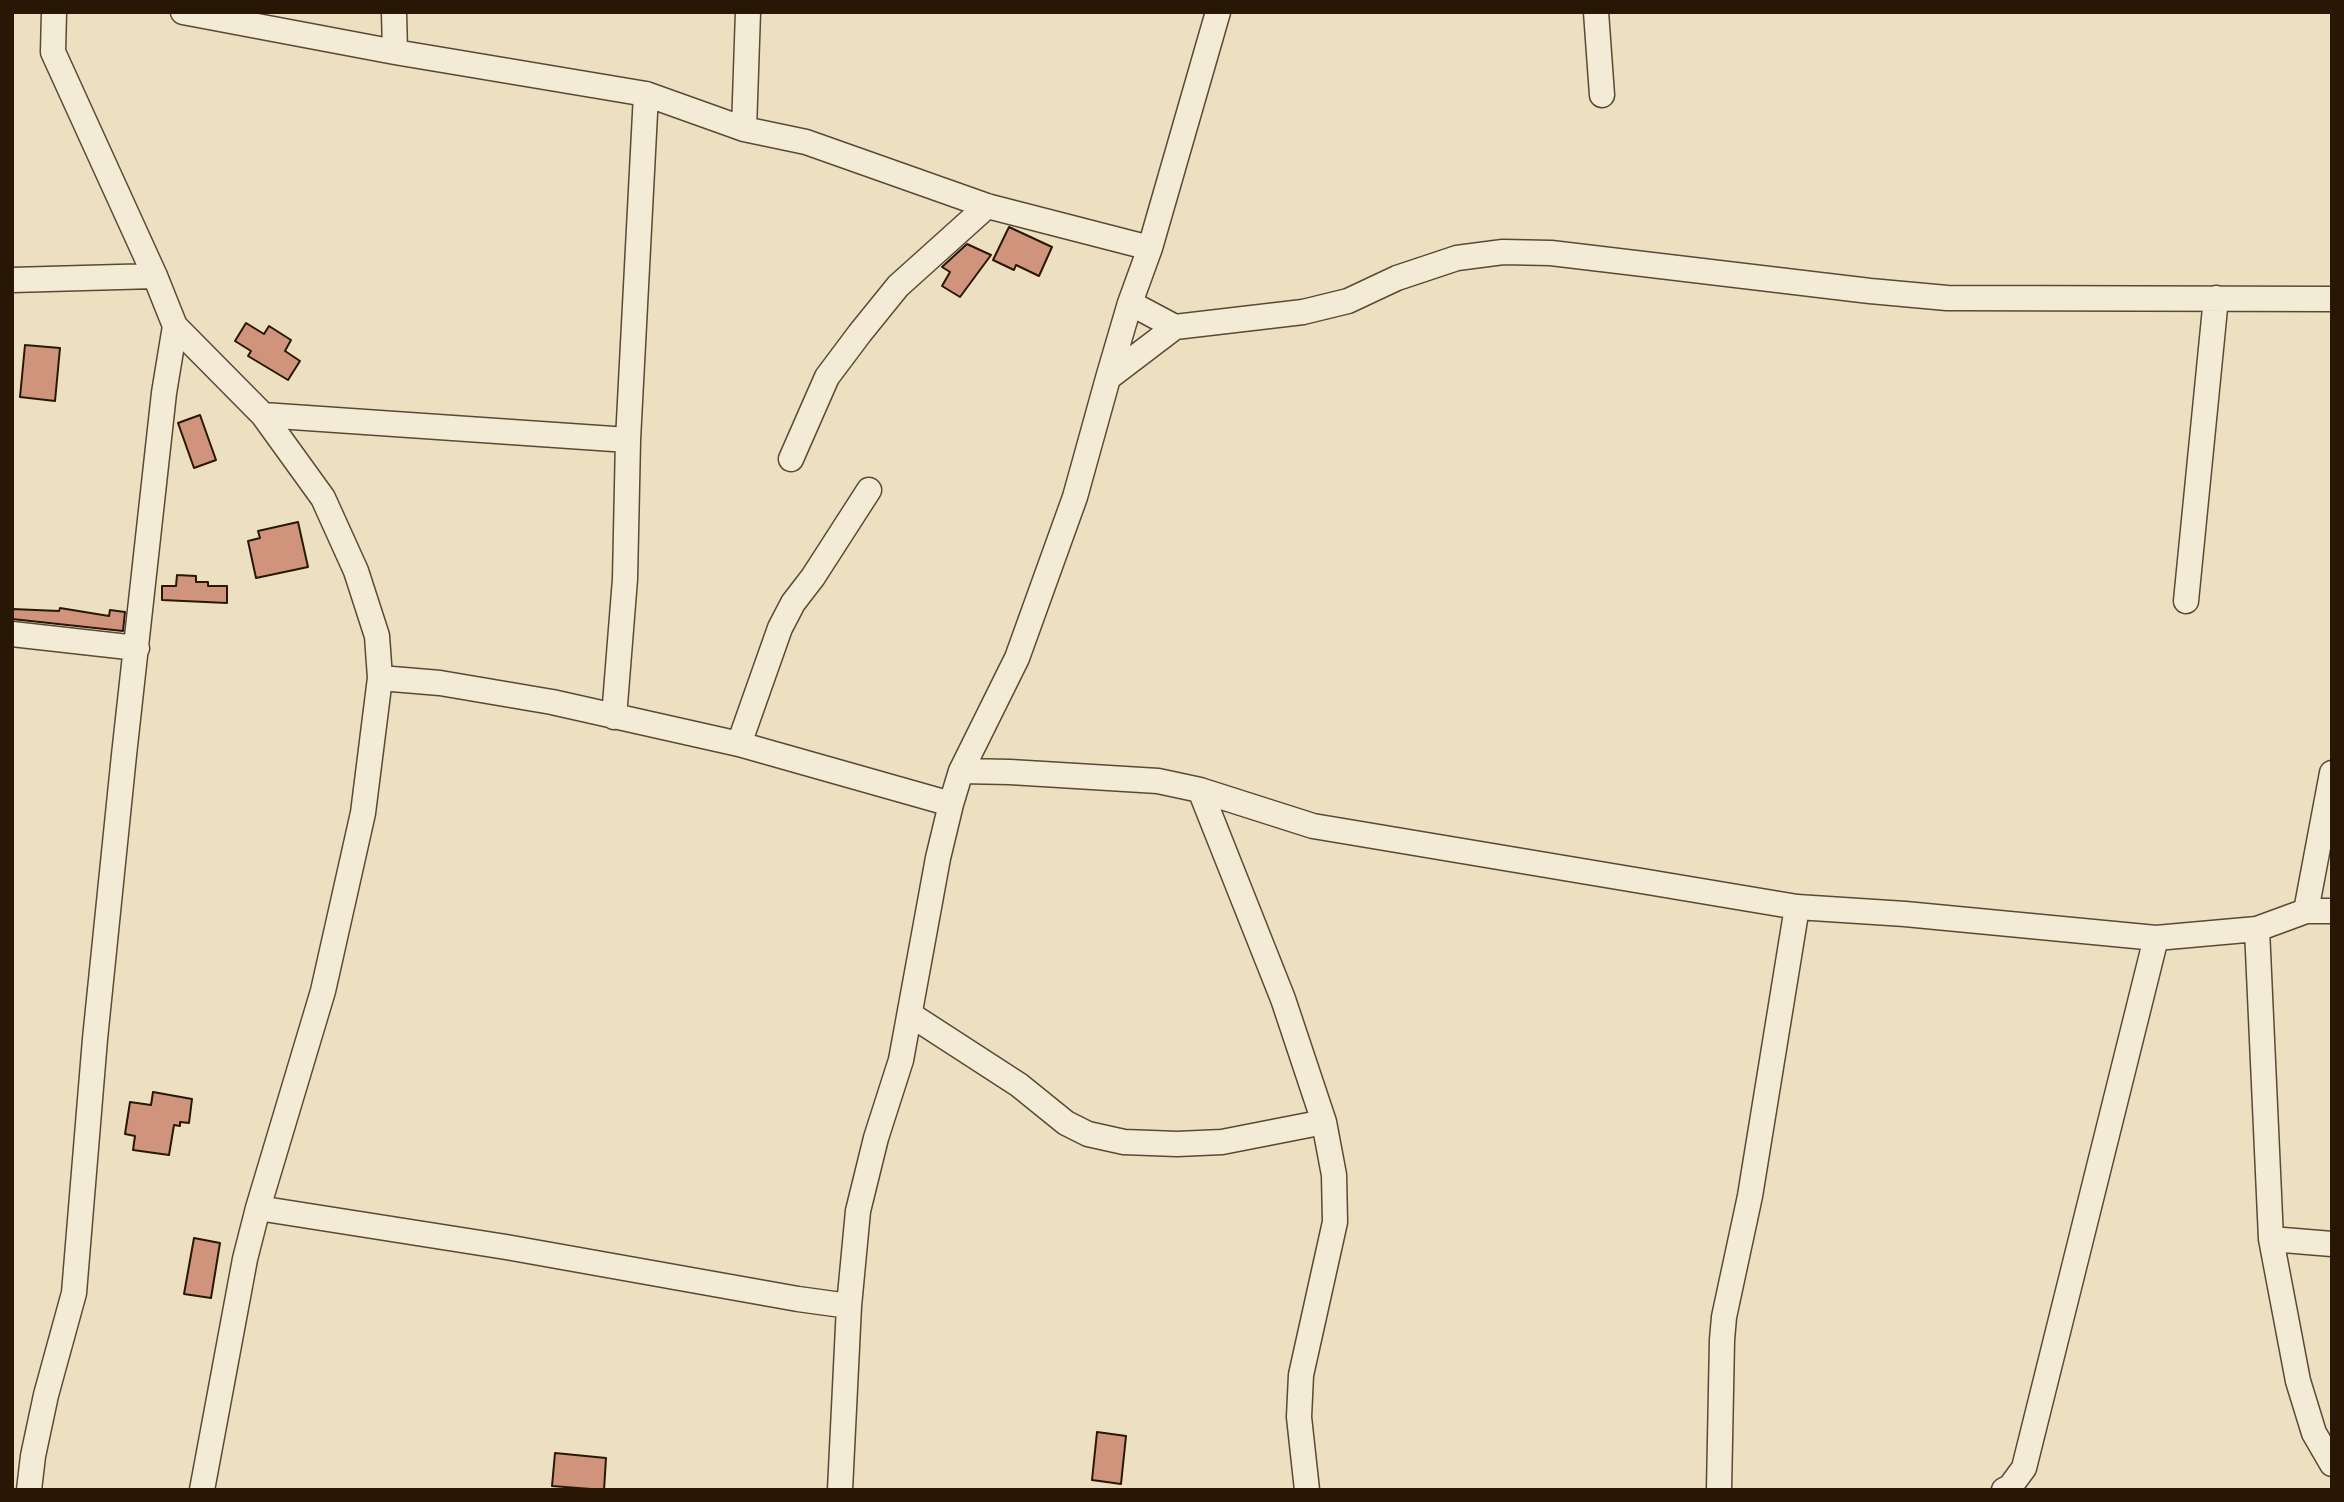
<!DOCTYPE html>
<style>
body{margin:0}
#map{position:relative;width:2344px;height:1502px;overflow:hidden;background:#ece0c0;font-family:"IM FELL English",serif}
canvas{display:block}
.frame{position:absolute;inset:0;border:14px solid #291706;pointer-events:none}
</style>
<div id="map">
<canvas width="2344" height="1502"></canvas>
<div class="frame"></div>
</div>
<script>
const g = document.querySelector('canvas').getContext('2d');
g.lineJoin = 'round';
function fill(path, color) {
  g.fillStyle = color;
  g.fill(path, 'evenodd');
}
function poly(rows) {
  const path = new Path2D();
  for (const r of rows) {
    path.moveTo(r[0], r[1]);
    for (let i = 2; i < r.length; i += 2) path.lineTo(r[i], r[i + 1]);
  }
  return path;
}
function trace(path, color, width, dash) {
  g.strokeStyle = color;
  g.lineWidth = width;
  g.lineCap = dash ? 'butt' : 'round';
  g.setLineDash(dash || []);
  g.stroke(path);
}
const building = poly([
 [1009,227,1052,247,1039,276,1016,265,1014,270,993,260,1009,227],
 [967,244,991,255,960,297,942,286,950,272,942,267,967,244],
 [246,323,264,334,269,326,291,340,285,351,300,361,288,380,248,356,251,351,235,341,246,323],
 [25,345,60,348,55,401,20,397,25,345],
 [200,415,216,460,194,468,178,423,200,415],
 [298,522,308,567,256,578,248,541,260,538,258,531,298,522],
 [177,575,196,576,196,582,208,582,208,586,227,586,227,603,162,600,162,586,176,586,177,575],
 [60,608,109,616,110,610,125,612,123,631,12,619,12,609,59,611,60,608],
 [153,1092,192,1099,189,1123,180,1122,180,1126,174,1125,169,1155,133,1150,135,1136,125,1134,130,1102,151,1105,153,1092],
 [194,1238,220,1243,211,1298,184,1294,194,1238],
 [1097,1432,1126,1436,1121,1484,1092,1480,1097,1432],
 [555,1453,606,1458,604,1490,552,1486,555,1453]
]);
fill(building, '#d0947d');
trace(building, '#291706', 2);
const minor = poly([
 [183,12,395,52,646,94,744,129,806,142,987,206,1150,248],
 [394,12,395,52],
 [1596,12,1602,95],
 [744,129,748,12],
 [12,280,155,276],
 [1130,303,1175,327],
 [175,326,263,415,323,498,356,571,377,636,380,678,440,683,552,702,739,744,951,804],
 [1108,378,1175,327,1303,312,1348,301,1397,278,1457,258,1503,252,1551,253,1870,291,1947,298,2332,299],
 [263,415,628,440],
 [791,459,827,377,860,333,898,286,987,206],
 [2186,601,2216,298],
 [12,634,137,648],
 [614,717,625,579,628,440,646,94],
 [739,744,780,628,793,603,813,577,869,490],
 [961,771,1010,772,1158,781,1200,790,1313,826,1797,907,1905,914,2156,938,2257,929,2306,911,2332,911],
 [1200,790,1283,999,1324,1122,1334,1175,1335,1222,1301,1375,1299,1417,1307,1490],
 [2306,911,2332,773],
 [2257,929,2271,1239,2298,1381,2314,1433,2332,1464],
 [911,1015,1019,1085,1066,1123,1088,1134,1124,1142,1177,1144,1222,1142,1324,1122],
 [258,1208,506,1247,798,1299,849,1306],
 [2271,1239,2332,1244],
 [29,1490,33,1456,46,1395,74,1293,95,1039,124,755,164,393,175,326,155,276,53,52,54,12],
 [202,1490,245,1259,258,1208,323,991,363,813,380,678],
 [840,1490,849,1306,858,1211,876,1138,901,1060,938,858,951,804,961,771,1017,658,1075,497,1108,378,1130,303,1150,248,1218,12],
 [1719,1490,1722,1340,1724,1317,1750,1196,1797,907],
 [2004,1490,2010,1487,2024,1468,2156,938]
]);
trace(minor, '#5a4934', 27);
trace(minor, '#f3ebd6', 24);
</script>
